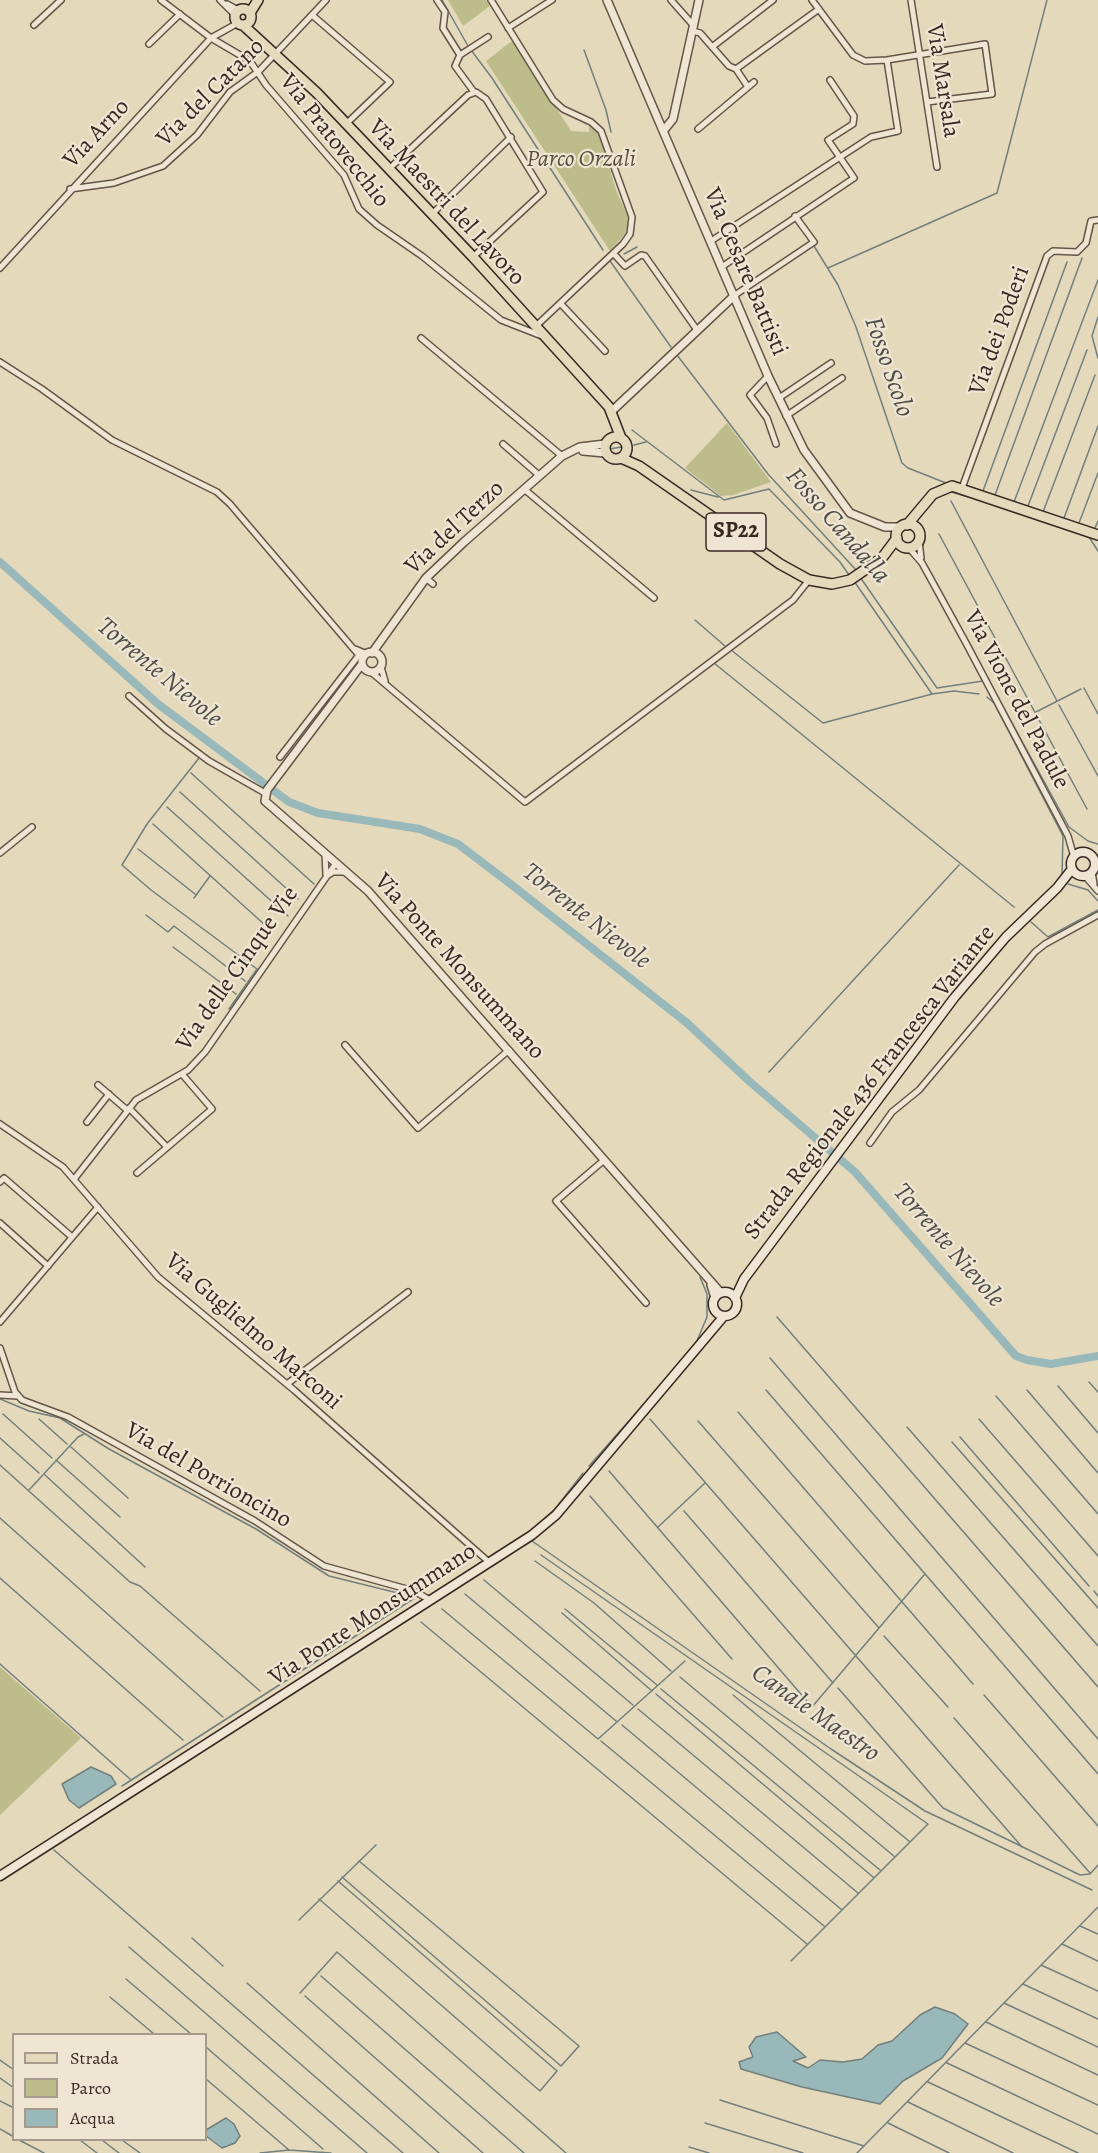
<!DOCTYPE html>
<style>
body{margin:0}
#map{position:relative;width:1098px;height:2153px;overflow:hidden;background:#e5d9bc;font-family:Alegreya,serif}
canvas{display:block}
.legend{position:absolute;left:12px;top:2033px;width:195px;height:108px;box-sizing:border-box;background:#eee6d3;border:2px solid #a59a8c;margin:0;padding:8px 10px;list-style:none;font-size:18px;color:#382922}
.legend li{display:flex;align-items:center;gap:12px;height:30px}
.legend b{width:30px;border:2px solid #a59a8c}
</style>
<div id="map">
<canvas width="1098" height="2153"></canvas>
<ul class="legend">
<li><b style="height:8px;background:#e5d9bc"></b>Strada</li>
<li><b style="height:16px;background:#bdbc8b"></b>Parco</li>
<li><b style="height:16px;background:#99b8ba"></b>Acqua</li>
</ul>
</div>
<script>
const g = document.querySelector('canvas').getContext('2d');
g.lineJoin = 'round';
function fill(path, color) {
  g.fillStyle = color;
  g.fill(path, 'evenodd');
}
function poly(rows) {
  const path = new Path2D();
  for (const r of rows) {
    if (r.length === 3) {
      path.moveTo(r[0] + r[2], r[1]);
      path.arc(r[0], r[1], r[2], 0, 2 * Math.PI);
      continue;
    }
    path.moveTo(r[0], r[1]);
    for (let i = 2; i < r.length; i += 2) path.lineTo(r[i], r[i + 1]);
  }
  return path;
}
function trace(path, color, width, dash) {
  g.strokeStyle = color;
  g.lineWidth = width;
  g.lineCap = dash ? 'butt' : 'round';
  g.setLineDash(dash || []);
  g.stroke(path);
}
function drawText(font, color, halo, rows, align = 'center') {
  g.font = font + ' Alegreya,serif';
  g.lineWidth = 4.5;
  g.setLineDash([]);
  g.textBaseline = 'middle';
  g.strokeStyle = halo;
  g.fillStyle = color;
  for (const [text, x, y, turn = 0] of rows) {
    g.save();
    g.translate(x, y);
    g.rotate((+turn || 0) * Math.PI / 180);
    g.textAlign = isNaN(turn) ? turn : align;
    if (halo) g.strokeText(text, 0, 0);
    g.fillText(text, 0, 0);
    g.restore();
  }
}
fill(poly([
 [448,0,486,0,490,6,463,26],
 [513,40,571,131,589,132,589,125,600,135,616,190,628,217,626,233,610,251,486,61],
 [727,423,771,482,733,495,721,496,685,468],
 [0,1667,81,1738,0,1815]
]), '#bdbc8b');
const water = poly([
 [91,1767,111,1776,116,1784,79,1808,69,1800,62,1784,91,1767],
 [935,2007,955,2014,968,2024,942,2058,903,2081,880,2104,802,2087,741,2069,739,2062,753,2057,749,2047,756,2037,777,2032,806,2057,793,2061,808,2068,820,2060,843,2062,862,2059,878,2045,892,2041,920,2015,935,2007],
 [226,2118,234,2124,240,2136,235,2143,222,2148,206,2136,206,2130,226,2118]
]);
fill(water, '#99b8ba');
trace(water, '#727f7d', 1.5);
trace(poly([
 [442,0,468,46],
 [471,50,492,78,603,250],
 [584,50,606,110,611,132],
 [814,246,838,285,856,327,902,463,908,468,946,483],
 [624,254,637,247],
 [610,261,671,347],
 [828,268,997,193,1047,0],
 [1098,317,1092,336,1098,358],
 [677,355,768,474,856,570],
 [632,430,724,500,769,489,840,562,849,575],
 [634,445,646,442],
 [609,449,622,447],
 [691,490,718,497],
 [948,491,969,497],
 [983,491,1067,262],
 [995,495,1082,258],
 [951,501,1057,701],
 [1014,502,1098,280],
 [988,503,1089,537,1098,551],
 [1028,506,1087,350],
 [1043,512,1095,375],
 [1064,518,1098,426],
 [1079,523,1098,473],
 [1095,528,1098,521],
 [939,534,1087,809],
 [860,577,937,688,983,681],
 [854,581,932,694],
 [695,620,725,646],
 [731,650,823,723,932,694,954,691,979,694],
 [714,663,1014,907],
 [989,681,1069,827,1088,841,1098,844],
 [1084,688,1098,714],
 [987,697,994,703,1063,836,1062,876],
 [1059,705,1098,776],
 [1036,712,1081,689],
 [199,758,147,824,122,865,151,890,257,969,229,1009],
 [191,773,314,884],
 [180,792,298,899],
 [167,807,288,916],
 [153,824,265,925],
 [138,849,195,894],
 [1068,884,1088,890,1098,901],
 [194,898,210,876],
 [146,915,168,932,174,926,245,981],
 [1031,922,1048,937,1098,910],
 [173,947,236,994],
 [769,1072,959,865],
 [777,1317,1098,1687],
 [696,1343,707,1317,707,1294,700,1277],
 [770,1358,1098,1739],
 [1089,1382,1098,1392],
 [1058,1386,1098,1433],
 [766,1390,1098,1774],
 [1027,1390,1098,1473],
 [996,1396,1098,1514],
 [0,1399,29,1411,60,1418,109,1449,256,1529,329,1576,406,1595,412,1599],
 [738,1412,973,1684],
 [3,1414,52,1458],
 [39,1419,67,1444],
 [650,1419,1022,1847],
 [979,1419,1098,1556],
 [698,1421,879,1628],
 [907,1427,1098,1646],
 [960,1437,1089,1586],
 [0,1438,39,1473],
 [952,1442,1098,1608],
 [71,1447,128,1498],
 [56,1460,120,1517],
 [0,1465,130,1582,140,1586,260,1691],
 [589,1466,666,1379],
 [609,1471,812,1707,924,1575],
 [45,1475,145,1567],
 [29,1490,78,1437,84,1434],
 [590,1496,732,1659],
 [684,1511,833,1683],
 [0,1518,223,1717],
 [536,1526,555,1509,583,1473],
 [658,1527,705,1483],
 [532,1541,831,1749,925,1811,1092,1890],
 [502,1550,515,1541],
 [541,1555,928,1824,791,1961],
 [535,1561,594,1603,671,1671],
 [0,1578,183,1740],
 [484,1580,633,1705],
 [442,1588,477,1566],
 [1094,1591,1098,1596],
 [465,1594,616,1721],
 [442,1609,598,1739,685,1661],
 [565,1609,657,1685],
 [562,1613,652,1691],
 [421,1622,807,1944],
 [884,1636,948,1707],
 [0,1664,130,1779],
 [680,1677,895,1857],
 [838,1688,943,1808,1080,1875,1090,1874,1098,1865],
 [661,1689,880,1870],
 [656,1694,873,1877],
 [733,1695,910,1842],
 [984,1695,1098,1826],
 [638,1709,858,1893],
 [954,1718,1090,1873],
 [622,1725,842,1910],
 [601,1741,824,1926],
 [122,1786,413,1599],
 [54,1850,403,2153],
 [342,1877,561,2066,579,2046,359,1861],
 [319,1899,540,2091,557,2071,338,1881],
 [299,1920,376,1845],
 [1080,1926,1098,1934],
 [192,1938,223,1966],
 [1062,1944,1098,1961],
 [129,1947,367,2153],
 [1041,1965,1098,1991],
 [321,1976,524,2153],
 [126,1979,191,2034],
 [247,1983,439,2153],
 [1023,1984,1098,2019],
 [300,1993,337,1952,566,2153],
 [305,1996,483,2153],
 [110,1997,154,2034],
 [1004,2003,1098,2047],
 [986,2022,1098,2075],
 [965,2043,1098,2105],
 [206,2047,323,2149],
 [0,2060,14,2070],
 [947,2063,1098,2134],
 [0,2078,14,2088],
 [206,2079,289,2150],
 [928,2082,1078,2153],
 [720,2100,864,2146],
 [0,2101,14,2108],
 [908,2102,1013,2153],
 [705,2123,803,2153],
 [888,2123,949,2153],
 [0,2129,14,2137],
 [19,2140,44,2153],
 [80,2140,97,2153],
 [102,2140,119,2153],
 [122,2140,140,2153],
 [689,2147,709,2153],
 [260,2153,289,2150,331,2153],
 [857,2153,1098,1907]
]), '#727f7d', 1.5);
trace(poly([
 [0,562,158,704,289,802,318,813,420,829,458,844,508,882,687,1023,749,1081,855,1172,1016,1356,1027,1360,1051,1364,1098,1356]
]), '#99b8ba', 8);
const minor = poly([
 [161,0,211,38,250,61,266,85,344,175,359,209,377,225,422,256,501,320,542,336],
 [220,0,235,15],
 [437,0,445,12,443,28,460,55,455,66,474,92],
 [491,0,553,100,563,109,591,122,601,131,632,217,630,234,623,244,535,327],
 [671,0,694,26],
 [812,0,853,55,865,61,887,60],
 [911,0,937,167],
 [227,4,238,10],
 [312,15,390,82,346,124],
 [34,25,61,0],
 [508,28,552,0],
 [693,31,700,33,729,66,736,69,819,9],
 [149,44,180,14],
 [712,47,773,0],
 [460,55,488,37],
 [736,69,748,87],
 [698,129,754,82],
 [389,169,468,95,476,92,486,99,543,192,473,257],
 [70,189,114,183,163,166,197,135,230,92,259,71,326,0],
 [431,215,511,137],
 [711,241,871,137,898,131,887,60,985,44,992,94,927,102],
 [614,254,625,266,641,255,645,256,697,330],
 [723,266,854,178,828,140,853,124,854,116,830,80],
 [0,268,211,38,238,23],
 [735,295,814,242,795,216],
 [561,304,605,351],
 [421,338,562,456],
 [0,362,42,389,112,440,217,492,230,504,363,660],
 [768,376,750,395,767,418,776,444],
 [779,398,831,363],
 [786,416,842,378],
 [503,444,540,476],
 [962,488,1047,256,1053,251,1077,252,1086,243,1091,221,1098,220],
 [524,489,654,598],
 [919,541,921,558],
 [909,548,922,563,966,643,1068,836,1074,857],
 [426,578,433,584],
 [355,649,367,654],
 [381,667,385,681],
 [371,672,525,802,793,600,809,580],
 [129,696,166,729,209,761,265,793],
 [280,757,359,655],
 [0,853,32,827],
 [325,854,326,875],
 [1092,872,1094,884],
 [327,876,333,872,347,872],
 [1085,876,1098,891],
 [345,1045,418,1128,509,1050],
 [98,1085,127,1110],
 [129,1108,167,1147],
 [87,1122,109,1094],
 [0,1124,63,1167,158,1277,294,1390,490,1563],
 [870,1143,892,1112,919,1090,1035,952,1045,944,1098,915],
 [603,1161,556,1201,646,1303],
 [137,1173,212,1109,182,1074],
 [75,1178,136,1100,188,1070,205,1052,336,863],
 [0,1182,4,1178,72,1237],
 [0,1223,48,1266],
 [0,1322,98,1207],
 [0,1348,15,1392,22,1400,68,1417,255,1521,324,1566,414,1591,430,1600],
 [287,1384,408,1292],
 [0,1395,18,1396]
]);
const tertiary = poly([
 [607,0,768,376,804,450,850,513,885,527,901,527],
 [664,130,673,119,699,0],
 [612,411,735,295],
 [583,451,605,453],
 [372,662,10],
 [372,653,426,578,464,542,562,456,580,447,605,444],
 [362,664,267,790,265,801,368,891,721,1293],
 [711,1285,715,1298]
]);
const secondary = poly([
 [1083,864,12],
 [725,1304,12],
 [735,1298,744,1279,954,998,1006,937,1057,888,1072,869],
 [0,1876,532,1535,556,1515,724,1316]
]);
const primary = poly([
 [243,17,8],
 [250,13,258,0],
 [243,25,317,93,473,257,609,407,621,438],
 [616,448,11],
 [621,458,639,466,780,564,809,580,832,584,850,580,882,558,897,538],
 [908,536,12],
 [907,525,933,494,952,486,1098,535]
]);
trace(minor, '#635548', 8);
trace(tertiary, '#635548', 10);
trace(secondary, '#382922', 11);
trace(primary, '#382922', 12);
trace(minor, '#eee6d3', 5);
trace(tertiary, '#eee6d3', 7);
trace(secondary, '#eee6d3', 8);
trace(primary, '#e5d9bc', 9);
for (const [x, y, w] of [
 [736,532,60]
]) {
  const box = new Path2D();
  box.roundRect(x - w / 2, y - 19, w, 38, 4.5);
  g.fillStyle = '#eee6d3';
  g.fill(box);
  trace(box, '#382922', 1.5);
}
drawText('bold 22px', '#382922', null, [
 ["SP22",736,532]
]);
drawText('24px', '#382922', '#eee6d3', [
 ["Via Marsala",942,81,81],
 ["Via del Catano",211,93,-45],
 ["Via Arno",97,134,-47],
 ["Via Pratovecchio",334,141,52],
 ["Via Maestri del Lavoro",446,203,47],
 ["Via Cesare Battisti",745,272,67],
 ["Via dei Poderi",1000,331,-70],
 ["Via del Terzo",455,528,-43],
 ["Via Vione del Padule",1016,700,62],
 ["Via Ponte Monsummano",459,967,48],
 ["Via delle Cinque Vie",238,969,-55],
 ["Strada Regionale 436 Francesca Variante",870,1083,-52],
 ["Via Guglielmo Marconi",253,1332,41],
 ["Via del Porrioncino",208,1476,30],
 ["Via Ponte Monsummano",373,1615,-33]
]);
drawText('italic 24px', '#594e3c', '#eee6d3', [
 ["Parco Orzali",581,160]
]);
drawText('italic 26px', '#504d48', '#eee6d3', [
 ["Fosso Scolo",888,367,71],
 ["Fosso Candalla",837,526,49],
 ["Torrente Nievole",159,673,40],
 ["Torrente Nievole",586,917,38],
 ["Torrente Nievole",948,1246,49],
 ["Canale Maestro",815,1714,35]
]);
</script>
